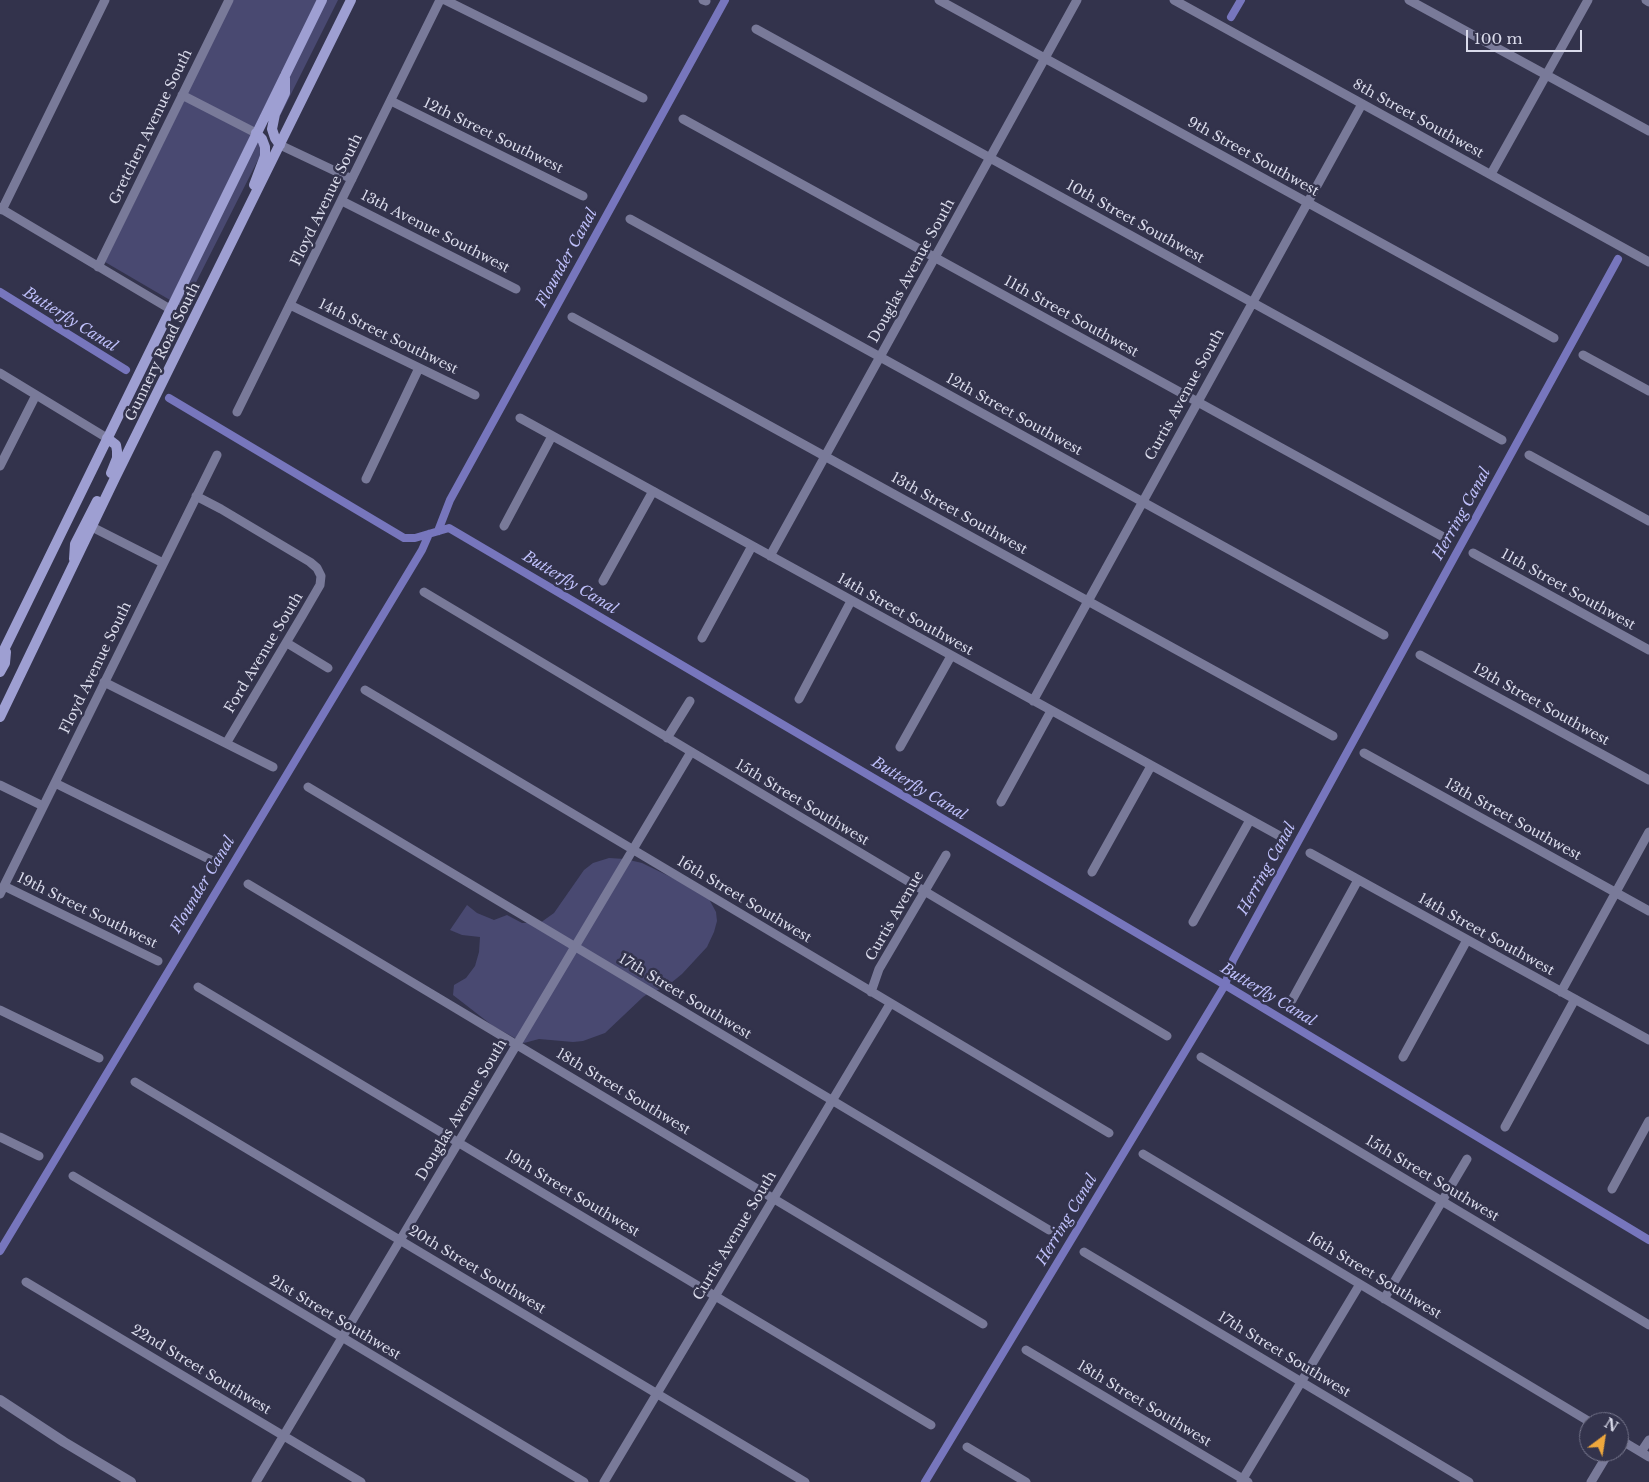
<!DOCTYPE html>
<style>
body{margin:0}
#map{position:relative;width:1649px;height:1482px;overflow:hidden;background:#33334c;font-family:"Libre Baskerville",serif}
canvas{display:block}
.north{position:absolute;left:1579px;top:1412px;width:50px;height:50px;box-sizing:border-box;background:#33334c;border:1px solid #76768c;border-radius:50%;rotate:31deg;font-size:14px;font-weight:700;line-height:20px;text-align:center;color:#dadbeb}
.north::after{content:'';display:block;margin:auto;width:18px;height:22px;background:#eea73d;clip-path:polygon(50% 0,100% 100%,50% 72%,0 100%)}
.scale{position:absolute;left:1466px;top:30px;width:116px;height:22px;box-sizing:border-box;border:2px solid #dadbeb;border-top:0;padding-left:6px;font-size:15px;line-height:18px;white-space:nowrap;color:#dadbeb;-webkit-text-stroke:4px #33334c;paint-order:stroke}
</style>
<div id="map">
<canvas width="1649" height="1482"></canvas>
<div class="north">N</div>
<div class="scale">100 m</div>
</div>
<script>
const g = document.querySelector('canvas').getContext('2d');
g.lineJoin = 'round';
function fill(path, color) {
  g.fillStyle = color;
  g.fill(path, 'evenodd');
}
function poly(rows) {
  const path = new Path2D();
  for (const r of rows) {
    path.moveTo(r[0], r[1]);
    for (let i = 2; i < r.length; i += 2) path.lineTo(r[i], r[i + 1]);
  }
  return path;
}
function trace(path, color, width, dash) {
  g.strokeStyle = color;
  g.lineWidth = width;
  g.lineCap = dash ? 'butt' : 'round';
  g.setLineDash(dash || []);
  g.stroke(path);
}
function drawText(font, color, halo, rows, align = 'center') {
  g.font = font + ' "Libre Baskerville",serif';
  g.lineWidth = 5;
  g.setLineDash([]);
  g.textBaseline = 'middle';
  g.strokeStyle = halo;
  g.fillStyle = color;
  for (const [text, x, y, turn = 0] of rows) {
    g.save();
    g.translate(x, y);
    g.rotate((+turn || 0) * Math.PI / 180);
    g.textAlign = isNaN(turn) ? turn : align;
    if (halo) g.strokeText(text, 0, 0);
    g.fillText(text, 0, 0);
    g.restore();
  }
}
fill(poly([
 [233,0,317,0,282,72,280,73,280,75,170,300,105,262],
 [326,0,338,0,278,120,289,93,290,82,289,76],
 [257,140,261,148,261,154,183,308,177,304],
 [609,858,625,859,642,863,681,882,709,899,716,912,717,921,714,932,707,947,682,974,666,987,649,993,643,997,605,1033,583,1041,573,1042,539,1039,524,1043,493,1026,453,995,454,985,466,978,475,966,479,952,480,937,462,935,450,930,467,905,477,913,494,920,507,915,522,923,540,923,554,913,584,870,593,863]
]), '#494971');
trace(poly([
 [1231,17,1241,0],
 [0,292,126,370],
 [169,398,404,538,415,538,449,528,1225,985,1649,1240],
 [438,531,450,500,725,0],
 [0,1251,422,550,429,534],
 [925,1482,1225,985,1233,960,1618,259]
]), '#7776bd', 8);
trace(poly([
 [445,0,643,98],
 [703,0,706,1],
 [939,0,1554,338],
 [1174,0,1649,262],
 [1409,0,1649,131],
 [1646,0,1649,2],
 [756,29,1502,440],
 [182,95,256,133],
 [391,101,583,196],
 [683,119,1447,539],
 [280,145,352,179],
 [1491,174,1588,0],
 [342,201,516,289],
 [0,208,170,309],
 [2,210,105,0],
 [630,219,1384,635],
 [98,267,229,0],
 [290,305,475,395],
 [572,317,1333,736],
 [1583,355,1649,391],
 [0,373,107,438],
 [237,412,440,0],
 [520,418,1278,835],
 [1529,455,1649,521],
 [0,466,36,395],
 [366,479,419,368],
 [196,496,221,509,310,562,317,568,321,576,320,585,302,616,227,742],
 [504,526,552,436],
 [92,527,163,563],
 [1473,553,1649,650],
 [770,556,1077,0],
 [603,581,653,491],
 [424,592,1167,1036],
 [702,638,752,546],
 [287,643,328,668],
 [1420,655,1649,780],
 [104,682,273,767],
 [365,690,1109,1133],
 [799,699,851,601],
 [1033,701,1362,104],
 [667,738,690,701],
 [900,747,951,656],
 [1364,753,1649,911],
 [55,783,215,862],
 [0,785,43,806],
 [308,787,1049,1230],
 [1001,802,1051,711],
 [1310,853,1649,1040],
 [1092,872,1151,766],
 [248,884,983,1324],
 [4,886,158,961],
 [0,894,217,455],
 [1193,922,1250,820],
 [198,987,931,1425],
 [871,992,879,969,946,855],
 [1561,992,1649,832],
 [1292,1000,1358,880],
 [0,1010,99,1058],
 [1201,1057,1649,1325],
 [1403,1057,1467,940],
 [135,1082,805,1482],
 [1505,1127,1575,999],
 [0,1137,39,1156],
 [1143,1154,1590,1422],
 [73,1176,584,1482],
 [1612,1189,1649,1121],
 [1084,1252,1469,1482],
 [26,1282,361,1482],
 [1384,1299,1467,1159],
 [1026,1350,1248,1482],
 [1619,1439,1649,1457],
 [967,1447,1026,1482],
 [1641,1452,1649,1440],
 [256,1482,691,752],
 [604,1482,890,1004],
 [1241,1482,1360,1284],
 [1591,1482,1609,1452]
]), '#797a99', 9);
trace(poly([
 [0,1400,64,1442,131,1482]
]), '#797a99', 10);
trace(poly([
 [280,145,275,138,272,129,275,114,285,93,285,78],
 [254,185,265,156,265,147,262,139,256,133],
 [107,438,116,445,117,451,117,458,111,473],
 [74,559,75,544,97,501],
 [0,658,322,0],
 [0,672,5,663,6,652],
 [0,717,115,478,351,0]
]), '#9e9fd2', 10);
drawText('14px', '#dadbeb', '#33334c', [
 ["8th Street Southwest",1418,119,29],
 ["Gretchen Avenue South",151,127,-64],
 ["12th Street Southwest",493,136,26],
 ["9th Street Southwest",1253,157,29],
 ["Floyd Avenue South",327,200,-64],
 ["10th Street Southwest",1135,222,29],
 ["13th Avenue Southwest",435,232,27],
 ["Douglas Avenue South",912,271,-61],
 ["11th Street Southwest",1071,317,29],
 ["14th Street Southwest",388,337,26],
 ["Gunnery Road South",163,352,-64],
 ["Curtis Avenue South",1185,395,-61],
 ["12th Street Southwest",1014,415,29],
 ["13th Street Southwest",959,514,29],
 ["11th Street Southwest",1568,590,29],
 ["14th Street Southwest",905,615,29],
 ["Ford Avenue South",264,653,-59],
 ["Floyd Avenue South",96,668,-64],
 ["12th Street Southwest",1541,705,29],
 ["15th Street Southwest",802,803,31],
 ["13th Street Southwest",1513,820,29],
 ["16th Street Southwest",744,900,31],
 ["19th Street Southwest",87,911,26],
 ["Curtis Avenue",895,916,-60],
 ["14th Street Southwest",1486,935,29],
 ["17th Street Southwest",685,997,31],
 ["18th Street Southwest",623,1092,31],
 ["Douglas Avenue South",462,1110,-59],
 ["15th Street Southwest",1432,1179,31],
 ["19th Street Southwest",572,1194,31],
 ["Curtis Avenue South",735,1236,-59],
 ["20th Street Southwest",477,1270,31],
 ["16th Street Southwest",1374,1276,31],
 ["21st Street Southwest",335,1318,31],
 ["17th Street Southwest",1284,1355,31],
 ["22nd Street Southwest",201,1370,31],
 ["18th Street Southwest",1144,1404,31]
]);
drawText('italic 15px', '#bebffa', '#33334c', [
 ["Flounder Canal",567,258,-61],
 ["Butterfly Canal",70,320,32],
 ["Herring Canal",1462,514,-61],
 ["Butterfly Canal",570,583,31],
 ["Butterfly Canal",919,789,31],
 ["Herring Canal",1267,869,-61],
 ["Flounder Canal",203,885,-59],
 ["Butterfly Canal",1268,995,31],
 ["Herring Canal",1067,1220,-59]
]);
</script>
